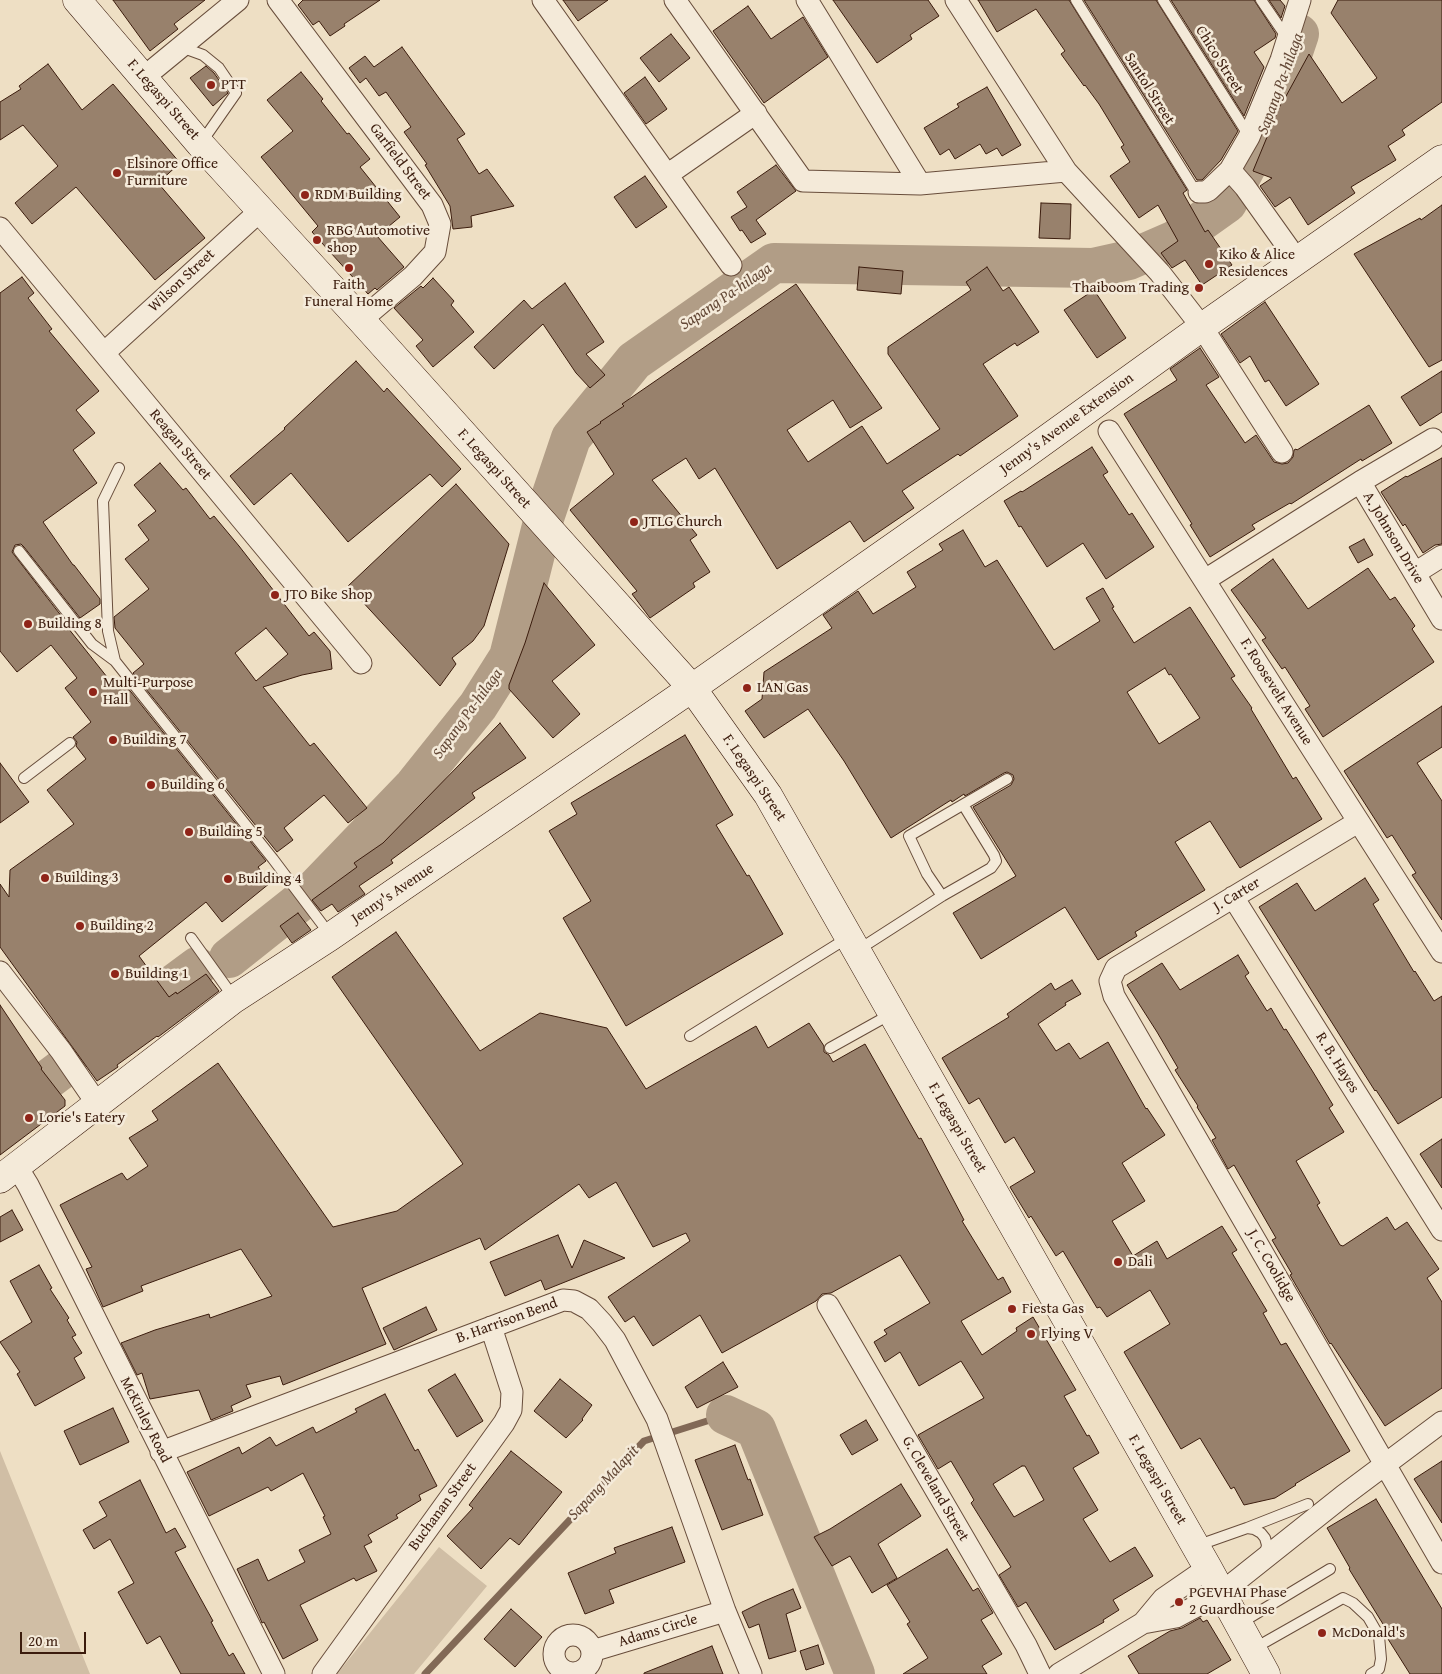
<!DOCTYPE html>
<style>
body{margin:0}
#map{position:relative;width:1442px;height:1674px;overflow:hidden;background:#eedfc4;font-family:"Gentium Book Plus",serif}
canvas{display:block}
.scale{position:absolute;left:20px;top:1632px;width:66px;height:22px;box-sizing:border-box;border:2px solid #3b1c0d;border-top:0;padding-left:6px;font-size:15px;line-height:18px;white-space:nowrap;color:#3b1c0d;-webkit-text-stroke:4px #f4ead9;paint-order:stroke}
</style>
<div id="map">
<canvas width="1442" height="1674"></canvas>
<div class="scale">20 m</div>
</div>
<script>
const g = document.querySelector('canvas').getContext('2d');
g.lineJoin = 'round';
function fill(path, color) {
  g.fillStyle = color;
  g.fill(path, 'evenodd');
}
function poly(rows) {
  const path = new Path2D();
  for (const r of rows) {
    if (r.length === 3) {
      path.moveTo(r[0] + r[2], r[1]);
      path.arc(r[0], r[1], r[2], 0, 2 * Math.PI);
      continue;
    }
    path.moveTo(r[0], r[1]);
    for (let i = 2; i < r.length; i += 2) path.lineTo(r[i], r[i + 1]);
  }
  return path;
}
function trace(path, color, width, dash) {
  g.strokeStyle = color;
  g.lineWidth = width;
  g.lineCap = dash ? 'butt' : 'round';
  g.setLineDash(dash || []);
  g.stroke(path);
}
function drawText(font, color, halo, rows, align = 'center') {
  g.font = font + ' "Gentium Book Plus",serif';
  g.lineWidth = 5;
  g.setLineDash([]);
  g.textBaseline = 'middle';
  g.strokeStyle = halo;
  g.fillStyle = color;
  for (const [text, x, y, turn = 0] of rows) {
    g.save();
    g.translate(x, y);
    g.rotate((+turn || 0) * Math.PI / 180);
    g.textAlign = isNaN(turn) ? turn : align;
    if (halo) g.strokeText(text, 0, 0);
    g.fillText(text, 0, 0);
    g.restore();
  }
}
fill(poly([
 [0,1451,90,1674,0,1674],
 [439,1547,487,1586,414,1674,337,1674]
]), '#d0bea5');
trace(poly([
 [425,1674,644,1441,726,1415]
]), '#826956', 7);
trace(poly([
 [311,893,414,786,478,706,509,657,544,518,571,438,634,361,774,263,1093,268,1129,260,1175,240,1227,203,1269,123,1299,34],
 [229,958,297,904],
 [120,1024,197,967],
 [0,1111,2,1114,66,1066],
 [726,1415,756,1429,855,1674]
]), '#b19d86', 40);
const building = poly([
 [113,0,205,0,174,24,178,29,150,51,113,0],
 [303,0,380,0,344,24,345,26,330,36,319,21,313,25,298,5,303,0],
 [563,0,608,0,578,21,563,0],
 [833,0,928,0,939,16,910,35,912,39,877,63,833,0],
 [978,0,1069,0,1187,190,1183,193,1205,232,1208,230,1232,265,1202,285,1185,260,1172,268,1161,253,1178,241,1158,205,1139,218,1110,176,1130,162,1121,147,1124,145,1099,104,1085,85,1084,86,1061,54,1065,51,1036,9,997,32,978,0],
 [1084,0,1156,0,1238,131,1221,160,1202,180,1197,180,1084,0],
 [1171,0,1254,0,1276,34,1275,38,1254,52,1264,67,1244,116,1171,0],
 [1269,0,1280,0,1285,6,1281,18,1269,0],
 [1338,0,1442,0,1442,102,1402,130,1405,135,1388,146,1396,160,1351,187,1355,193,1308,225,1290,197,1275,207,1260,186,1272,178,1253,171,1284,96,1285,98,1309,54,1342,103,1377,78,1331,13,1338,0],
 [748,6,771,39,803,17,828,57,764,103,713,31,748,6],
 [671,34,690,58,659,82,640,58,671,34],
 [402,47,465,134,457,139,479,174,487,169,514,206,471,216,472,227,453,229,450,206,425,165,427,164,404,132,411,127,386,92,379,96,366,78,360,83,349,68,365,56,374,67,402,47],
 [48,64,82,110,113,84,180,163,158,183,205,238,155,280,76,187,32,224,15,203,58,166,23,125,0,140,0,102,21,89,19,86,48,64],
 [206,66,214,73,228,93,213,106,190,78,206,66],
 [301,72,323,99,321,101,347,134,349,133,370,159,360,167,400,217,377,236,404,267,377,290,375,288,368,294,312,232,318,226,261,157,293,131,267,100,301,72],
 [645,77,667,109,646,124,624,93,645,77],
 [987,87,1021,145,1002,156,997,148,986,154,980,144,955,159,949,149,940,155,924,128,959,107,957,104,987,87],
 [776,165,796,191,756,220,766,234,751,243,742,230,740,231,731,217,747,207,737,192,776,165],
 [645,176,667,207,636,228,614,197,645,176],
 [1041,203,1071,204,1070,239,1039,238,1041,203],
 [1442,205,1442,360,1429,367,1354,254,1420,218,1421,220,1442,205],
 [859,267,903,271,901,294,857,290,859,267],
 [987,267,1003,291,1009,287,1039,332,1017,346,1015,343,983,364,1018,416,960,456,958,454,902,491,914,508,864,542,850,521,777,569,715,468,699,479,686,458,652,480,697,535,690,540,710,572,693,583,695,587,650,618,632,594,637,591,570,510,614,474,587,432,601,423,600,422,624,406,622,404,796,284,882,408,850,428,833,400,787,430,808,462,862,426,887,464,940,429,888,354,888,347,971,290,966,282,987,267],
 [22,277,34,293,28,298,52,329,49,331,99,391,76,410,95,433,73,450,97,483,43,522,73,565,74,565,100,599,100,604,80,618,24,547,21,544,15,545,12,552,69,626,68,628,115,687,123,682,266,861,258,867,270,883,222,922,206,902,139,956,169,997,176,992,177,994,206,974,219,991,158,1037,157,1036,117,1065,118,1067,97,1081,0,947,0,884,9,897,10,870,74,824,47,790,86,759,76,746,77,742,73,737,91,722,65,688,77,678,51,645,17,672,0,651,0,293,22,277],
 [433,278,454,301,451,305,474,332,433,367,416,346,423,340,394,308,421,286,423,288,433,278],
 [565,283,604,342,586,354,605,375,590,388,576,373,543,324,494,369,474,347,524,300,532,309,565,283],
 [1094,290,1126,338,1097,358,1064,310,1094,290],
 [1265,302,1319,384,1286,406,1269,380,1265,382,1250,356,1240,363,1221,334,1265,302],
 [1200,348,1219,377,1206,385,1245,443,1256,435,1274,462,1282,464,1288,463,1293,457,1294,450,1296,449,1297,450,1369,405,1392,443,1362,461,1361,459,1291,504,1290,503,1252,525,1255,529,1210,557,1190,525,1192,524,1124,414,1177,380,1170,369,1200,348],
 [356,361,384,392,387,388,461,469,442,487,430,474,348,542,291,473,254,505,230,476,285,429,284,428,356,361],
 [1442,371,1442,412,1420,426,1401,397,1442,371],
 [1092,447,1108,472,1103,475,1129,515,1132,513,1154,547,1106,579,1083,543,1047,567,1021,526,1019,527,1004,501,1021,491,1022,492,1092,447],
 [1442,458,1442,544,1435,545,1423,553,1405,524,1403,526,1381,492,1406,476,1407,477,1442,458],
 [160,463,183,490,186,488,210,519,214,516,239,546,309,636,314,632,330,651,332,669,302,675,263,687,310,746,314,743,367,808,348,823,324,795,284,828,293,840,277,852,133,673,144,664,115,628,114,617,149,589,125,559,149,540,138,525,156,511,134,485,160,463],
 [266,628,288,654,256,681,235,653,266,628],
 [456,484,509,544,484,626,473,641,452,658,456,664,440,686,348,586,456,484],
 [963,530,985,567,997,560,1054,650,1100,621,1086,598,1103,588,1114,607,1112,608,1134,643,1190,607,1235,676,1231,678,1252,708,1251,709,1293,779,1296,777,1322,819,1240,868,1210,821,1175,842,1205,890,1135,932,1137,936,1098,960,1065,907,981,959,953,913,1016,876,973,807,1011,785,1014,779,1013,775,1007,772,1004,773,965,796,964,794,952,802,951,800,891,838,844,761,808,709,764,738,745,711,762,699,764,672,832,628,823,615,858,591,873,614,916,587,907,572,943,550,939,544,963,530],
 [1165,668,1169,675,1171,674,1200,718,1159,744,1127,692,1165,668],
 [1364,539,1373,555,1358,563,1349,547,1364,539],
 [1273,559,1308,609,1368,568,1390,600,1395,597,1415,626,1412,629,1434,662,1323,737,1305,709,1310,706,1285,667,1282,669,1262,640,1266,638,1231,590,1273,559],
 [544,583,595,645,552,681,580,714,553,738,509,689,509,685,525,643,544,583],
 [1442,706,1442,747,1417,763,1442,801,1442,920,1412,875,1416,873,1392,835,1387,838,1344,771,1442,706],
 [500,723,526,758,472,793,475,798,391,860,393,863,359,886,365,894,338,912,332,904,321,911,312,900,357,867,354,863,383,843,500,723],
 [685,735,733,815,716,825,747,876,749,875,783,934,626,1026,563,918,591,901,549,831,577,814,571,803,685,735],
 [0,763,29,802,0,823,0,763],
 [1365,878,1379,900,1373,904,1414,972,1415,971,1434,1001,1442,996,1442,1097,1398,1124,1376,1090,1375,1091,1259,907,1297,883,1315,911,1365,878],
 [298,913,311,930,292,943,280,926,298,913],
 [396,932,480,1051,540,1013,607,1028,646,1089,756,1026,768,1048,809,1023,824,1046,824,1052,829,1055,833,1062,865,1044,919,1139,921,1138,964,1220,962,1221,998,1280,1003,1277,1011,1292,961,1321,982,1355,1017,1331,1016,1328,1033,1317,1076,1390,1064,1396,1087,1436,1089,1435,1099,1453,1073,1468,1098,1510,1083,1519,1110,1562,1135,1547,1153,1576,1113,1600,1119,1610,1103,1620,1104,1622,1055,1650,1026,1602,1018,1607,999,1575,1011,1567,971,1503,974,1500,951,1461,938,1469,918,1435,984,1398,961,1361,919,1386,900,1352,885,1362,874,1342,887,1334,884,1330,930,1303,900,1255,831,1293,822,1294,816,1301,722,1353,700,1315,653,1346,634,1316,625,1322,608,1297,690,1241,686,1233,653,1247,616,1182,589,1198,579,1184,485,1250,480,1238,362,1288,386,1344,283,1385,280,1376,246,1385,251,1397,231,1406,233,1411,211,1420,199,1390,150,1399,142,1373,137,1375,121,1343,155,1330,209,1314,210,1318,272,1296,241,1249,141,1286,143,1291,103,1307,86,1269,92,1267,60,1205,122,1173,127,1180,148,1166,129,1138,158,1120,152,1111,218,1063,333,1227,397,1211,463,1164,332,977,396,932],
 [1022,1466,1025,1466,1044,1500,1014,1517,993,1484,1022,1466],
 [1238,955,1249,973,1245,976,1267,1011,1271,1008,1284,1030,1286,1029,1313,1072,1333,1105,1329,1108,1344,1132,1296,1161,1320,1203,1317,1205,1340,1245,1343,1246,1387,1217,1395,1230,1407,1222,1439,1269,1427,1278,1442,1302,1442,1388,1385,1426,1331,1343,1330,1344,1290,1275,1292,1274,1272,1240,1276,1238,1234,1165,1228,1169,1212,1140,1216,1138,1197,1107,1198,1106,1175,1070,1178,1068,1157,1032,1127,985,1162,963,1180,990,1238,955],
 [1072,980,1081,994,1065,1003,1066,1005,1038,1024,1056,1051,1069,1043,1080,1059,1108,1042,1146,1109,1147,1108,1165,1135,1122,1163,1145,1201,1112,1221,1133,1256,1157,1241,1167,1259,1222,1226,1237,1250,1232,1253,1267,1311,1263,1313,1281,1345,1286,1343,1350,1451,1295,1484,1296,1485,1275,1498,1244,1505,1234,1487,1231,1489,1200,1438,1181,1449,1124,1352,1170,1324,1150,1290,1107,1317,1100,1307,1097,1308,1063,1251,1056,1256,1031,1216,1029,1218,1010,1187,1035,1172,1014,1137,1005,1143,979,1098,969,1104,942,1058,1009,1017,1007,1014,1051,983,1055,990,1072,980],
 [0,1005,42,1068,41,1069,65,1100,65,1106,0,1155,0,1005],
 [1442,1139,1442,1188,1420,1154,1442,1139],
 [12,1210,23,1230,0,1242,0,1217,12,1210],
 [558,1235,572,1268,584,1240,625,1258,545,1290,541,1280,505,1296,490,1262,558,1235],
 [39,1265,52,1288,50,1289,69,1318,67,1320,76,1335,72,1337,82,1353,74,1358,85,1378,35,1406,17,1374,20,1372,0,1342,32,1322,10,1281,39,1265],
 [426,1307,437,1330,394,1350,383,1328,426,1307],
 [723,1362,738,1387,697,1408,685,1387,723,1362],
 [455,1374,483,1421,457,1437,428,1390,455,1374],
 [560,1379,592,1405,582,1419,583,1420,566,1438,534,1411,560,1379],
 [385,1394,415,1451,418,1449,437,1486,419,1495,421,1500,396,1515,398,1518,368,1535,372,1542,364,1546,377,1571,356,1581,354,1578,300,1605,318,1640,283,1659,264,1622,262,1623,260,1618,237,1569,258,1559,268,1581,305,1562,299,1550,331,1534,323,1517,325,1516,303,1473,271,1491,268,1487,209,1516,187,1472,239,1447,242,1454,270,1437,276,1446,313,1427,316,1433,357,1412,355,1409,385,1394],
 [113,1408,129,1442,80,1465,64,1431,113,1408],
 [866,1420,878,1440,852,1455,840,1435,866,1420],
 [735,1445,748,1480,750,1479,763,1515,722,1530,695,1460,735,1445],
 [511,1451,562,1492,519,1545,510,1538,481,1569,447,1536,473,1508,469,1505,511,1451],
 [1442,1461,1442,1523,1414,1479,1442,1461],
 [140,1480,166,1533,175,1528,186,1547,175,1552,213,1621,211,1622,229,1656,233,1653,245,1674,181,1674,160,1636,147,1644,118,1592,134,1583,110,1539,94,1549,83,1530,107,1516,99,1502,140,1480],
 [901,1484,921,1516,878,1544,897,1578,872,1593,850,1556,832,1566,814,1537,830,1529,901,1484],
 [1376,1499,1442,1609,1442,1674,1410,1674,1388,1639,1391,1637,1349,1569,1350,1568,1327,1528,1376,1499],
 [672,1527,685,1562,609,1590,614,1603,585,1614,568,1573,616,1553,614,1548,672,1527],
 [947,1549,973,1591,978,1588,993,1613,981,1620,1002,1654,982,1666,987,1674,903,1674,928,1658,907,1624,910,1622,887,1585,947,1549],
 [793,1589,801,1608,786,1614,796,1651,769,1659,759,1624,749,1628,742,1612,762,1602,793,1589],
 [511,1609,542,1637,515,1667,484,1639,511,1609],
 [1200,1618,1203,1622,1207,1620,1231,1660,1207,1674,1139,1674,1128,1656,1170,1631,1182,1628,1200,1618],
 [818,1645,824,1664,806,1670,800,1651,818,1645],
 [712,1646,723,1674,644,1674,644,1673,712,1646]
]);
fill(building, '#98816c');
trace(building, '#3b1c0d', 1);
const lane = poly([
 [1076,0,1194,189,1199,192],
 [1163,0,1249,136],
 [1261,0,1287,38],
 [181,47,203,55,219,68,236,93,201,143],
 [19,551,92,644,115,661,273,859,331,936],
 [115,661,108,631,103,501,119,468],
 [24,778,70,743],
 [942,896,927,874,909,836,1007,779],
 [191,938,234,998],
 [858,950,942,896,991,868,996,861,994,855,964,806],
 [690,1036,849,937],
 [830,1048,891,1014],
 [1247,1528,1254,1529,1261,1533,1265,1538,1267,1545,1265,1555],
 [1196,1546,1247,1528,1308,1504],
 [1239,1624,1330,1569],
 [1253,1649,1343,1598,1353,1603,1368,1617,1379,1636,1381,1659,1379,1669,1371,1674]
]);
const street = poly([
 [278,0,432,205,440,224,435,252,413,276,361,320],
 [543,0,731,265],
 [675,0,803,181,920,184,1066,171],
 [807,0,920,184],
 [956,0,1066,171,1160,273,1202,327,1282,452],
 [143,78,238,0],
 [1230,170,1245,187,1297,260],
 [667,175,756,113],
 [1199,192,1205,192,1209,190,1230,170,1249,137,1281,60,1300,0],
 [0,228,361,663],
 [104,353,261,210],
 [1109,431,1442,952],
 [1360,482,1442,619],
 [1415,573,1442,556],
 [1205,580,1360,482,1433,439],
 [1358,822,1116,968,1110,981,1114,996,1442,1563],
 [1233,897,1442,1230],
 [0,972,61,1051,98,1105],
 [17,1167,28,1185,274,1674],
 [828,1305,1026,1645,1040,1674],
 [161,1452,563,1300,574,1301,589,1309,602,1323,615,1340,657,1419,725,1611,751,1674],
 [1143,1623,1176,1617,1221,1593,1343,1496,1442,1422],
 [573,1654,19],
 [592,1651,725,1611],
 [323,1674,504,1423,511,1410,512,1392,491,1327],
 [1059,1674,1143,1623,1163,1599,1208,1568]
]);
const secondary = poly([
 [77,0,200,144,361,320,692,688,714,719,768,795,1208,1568,1266,1674],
 [0,1179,234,999,331,936,692,688,1019,459,1202,327,1442,159]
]);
trace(lane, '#684d3b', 12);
trace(street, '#684d3b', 23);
trace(secondary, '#3b1c0d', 29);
trace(lane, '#f4ead9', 10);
trace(street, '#f4ead9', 21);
trace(secondary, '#f4ead9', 28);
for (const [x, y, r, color] of [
 [211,85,5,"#8f2418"],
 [117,173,5,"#8f2418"],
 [305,195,5,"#8f2418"],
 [317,240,5,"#8f2418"],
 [1209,264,5,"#8f2418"],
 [349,268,5,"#8f2418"],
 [1199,288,5,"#8f2418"],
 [634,522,5,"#8f2418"],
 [275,595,5,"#8f2418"],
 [28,624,5,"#8f2418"],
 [747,688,5,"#8f2418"],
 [93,692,5,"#8f2418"],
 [113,740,5,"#8f2418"],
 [151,785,5,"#8f2418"],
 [189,832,5,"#8f2418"],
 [45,878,5,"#8f2418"],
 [228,879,5,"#8f2418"],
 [80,926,5,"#8f2418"],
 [115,974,5,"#8f2418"],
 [29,1118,5,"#8f2418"],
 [1118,1262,5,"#8f2418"],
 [1012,1309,5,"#8f2418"],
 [1031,1334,5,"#8f2418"],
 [1179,1602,5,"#8f2418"],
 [1322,1633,5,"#8f2418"]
]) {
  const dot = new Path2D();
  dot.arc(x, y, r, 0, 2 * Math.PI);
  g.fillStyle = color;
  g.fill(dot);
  trace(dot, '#f4ead9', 2);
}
drawText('15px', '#3b1c0d', '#f4ead9', [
 ["Chico Street",1219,60,58],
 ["Santol Street",1149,89,58],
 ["F. Legaspi Street",163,100,49],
 ["Garfield Street",400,162,53],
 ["Wilson Street",182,281,-43],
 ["Jenny's Avenue Extension",1067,424,-36],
 ["Reagan Street",180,445,50],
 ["F. Legaspi Street",494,469,48],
 ["A. Johnson Drive",1393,538,59],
 ["F. Roosevelt Avenue",1276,692,58],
 ["F. Legaspi Street",754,778,56],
 ["Jenny's Avenue",393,894,-34],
 ["J. Carter",1237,895,-31],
 ["R. B. Hayes",1337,1063,58],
 ["F. Legaspi Street",957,1128,60],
 ["J. C. Coolidge",1271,1266,60],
 ["B. Harrison Bend",507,1321,-20],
 ["McKinley Road",145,1420,63],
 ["F. Legaspi Street",1157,1480,60],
 ["G. Cleveland Street",935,1489,60],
 ["Buchanan Street",443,1507,-54],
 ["Adams Circle",658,1631,-17]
]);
drawText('15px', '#3b1c0d', '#f4ead9', [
 ["PTT",221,85],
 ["Elsinore Office",127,164],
 ["Furniture",127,181],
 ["RDM Building",315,195],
 ["RBG Automotive",327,231],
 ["shop",327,248],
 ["Kiko & Alice",1219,255],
 ["Residences",1219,272],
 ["Faith",349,285,"center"],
 ["Funeral Home",349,302,"center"],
 ["Thaiboom Trading",1189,288,"right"],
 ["JTLG Church",644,522],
 ["JTO Bike Shop",285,595],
 ["Building 8",38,624],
 ["Multi-Purpose",103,683],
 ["Hall",103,700],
 ["LAN Gas",757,688],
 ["Building 7",123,740],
 ["Building 6",161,785],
 ["Building 5",199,832],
 ["Building 3",55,878],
 ["Building 4",238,879],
 ["Building 2",90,926],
 ["Building 1",125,974],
 ["Lorie's Eatery",39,1118],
 ["Dali",1128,1262],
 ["Fiesta Gas",1022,1309],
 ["Flying V",1041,1334],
 ["PGEVHAI Phase",1189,1593],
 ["2 Guardhouse",1189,1610],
 ["McDonald's",1332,1633]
], 'left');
drawText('italic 16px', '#644937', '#f4ead9', [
 ["Sapang Pa-hilaga",1281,84,-70],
 ["Sapang Pa-hilaga",726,297,-34],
 ["Sapang Pa-hilaga",468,714,-54],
 ["Sapang Malapit",604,1483,-47]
]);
</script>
